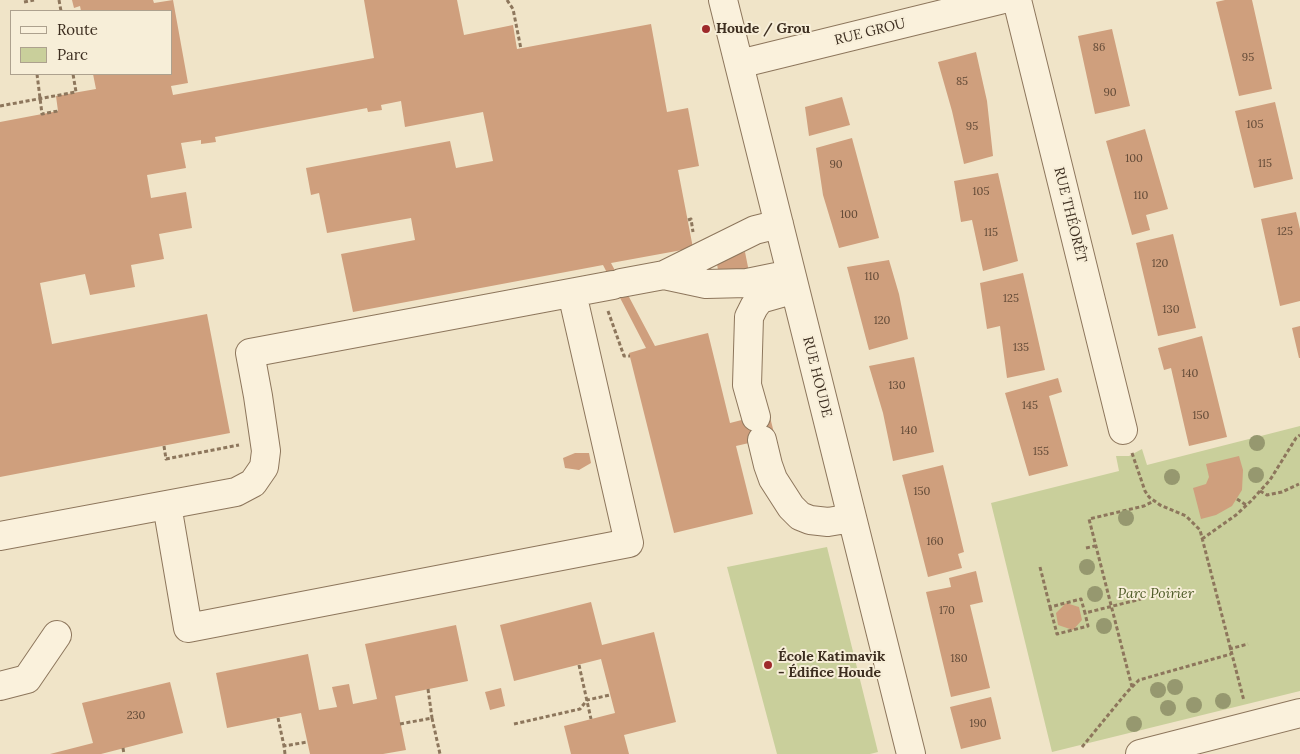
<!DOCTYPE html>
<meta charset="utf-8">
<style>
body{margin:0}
#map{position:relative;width:1300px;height:754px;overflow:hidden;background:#f0e4c8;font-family:Lora,serif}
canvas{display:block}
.legend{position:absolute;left:10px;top:10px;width:162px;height:65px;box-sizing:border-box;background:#f7eed8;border:1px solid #ada18e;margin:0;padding:6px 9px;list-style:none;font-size:15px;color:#3d2e20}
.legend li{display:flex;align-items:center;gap:10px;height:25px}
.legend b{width:25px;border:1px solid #ada18e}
</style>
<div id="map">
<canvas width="1300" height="754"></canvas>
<ul class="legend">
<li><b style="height:6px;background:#faf1dc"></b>Route</li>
<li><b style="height:14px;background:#c9cf9b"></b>Parc</li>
</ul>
</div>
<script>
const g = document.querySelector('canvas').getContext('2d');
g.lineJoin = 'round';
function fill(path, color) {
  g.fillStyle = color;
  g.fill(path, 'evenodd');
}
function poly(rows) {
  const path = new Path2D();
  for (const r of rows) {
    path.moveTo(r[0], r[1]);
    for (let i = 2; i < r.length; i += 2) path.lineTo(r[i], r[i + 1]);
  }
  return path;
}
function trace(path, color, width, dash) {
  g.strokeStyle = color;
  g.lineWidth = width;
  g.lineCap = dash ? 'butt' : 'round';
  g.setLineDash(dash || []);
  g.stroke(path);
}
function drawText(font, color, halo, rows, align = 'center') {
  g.font = font + ' Lora,serif';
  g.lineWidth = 4;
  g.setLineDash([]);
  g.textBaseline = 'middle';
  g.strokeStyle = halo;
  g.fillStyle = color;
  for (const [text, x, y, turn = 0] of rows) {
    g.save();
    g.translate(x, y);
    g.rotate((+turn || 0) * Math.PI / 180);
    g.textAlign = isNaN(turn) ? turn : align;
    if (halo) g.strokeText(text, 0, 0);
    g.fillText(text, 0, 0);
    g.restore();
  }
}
fill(poly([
 [1300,426,1300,691,1052,752,991,503,1119,471,1116,456,1129,456,1142,449,1147,465],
 [827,547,878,752,870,754,777,754,727,567]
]), '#c9cf9b');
fill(poly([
 [72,0,153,0,154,3,173,0,188,83,171,86,173,95,374,58,364,0,457,0,464,35,513,25,517,49,651,24,667,112,688,108,699,166,678,170,693,248,611,263,655,346,708,333,730,423,769,413,775,437,736,446,753,514,674,533,629,353,646,348,603,265,353,312,341,254,415,240,411,218,327,233,319,193,311,195,306,168,450,141,456,168,493,161,483,112,405,127,401,101,381,105,382,110,368,112,367,108,215,137,216,142,201,144,201,140,181,143,186,168,147,175,151,198,186,192,192,228,159,234,164,259,131,265,135,287,90,295,85,274,40,283,52,344,207,314,230,433,0,477,0,122,58,111,56,96,96,89,93,74,171,74,171,11,81,11,80,6,74,8],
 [1225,0,1252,0,1272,89,1239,96,1216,2],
 [1112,29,1130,106,1095,114,1078,36],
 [976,52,987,101,993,156,964,164,952,111,938,62],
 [842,97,850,125,809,136,805,107],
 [1275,102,1293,179,1254,188,1235,111],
 [1145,129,1168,209,1146,215,1150,230,1132,235,1106,141],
 [852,138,879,238,839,248,823,195,816,148],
 [998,173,1018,261,983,271,972,220,961,222,954,181],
 [1296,212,1300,229,1300,301,1280,306,1261,219],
 [1173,234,1196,328,1158,336,1136,243],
 [745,252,749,272,719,277,716,257],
 [889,260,899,294,908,339,869,350,847,267],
 [1023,273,1045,370,1007,378,1000,326,987,329,980,283],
 [1300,326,1300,358,1299,358,1292,328],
 [1202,336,1227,437,1189,446,1171,368,1164,370,1158,348],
 [914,357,934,452,893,461,883,413,869,366],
 [1058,378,1062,392,1049,396,1068,466,1029,476,1005,393],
 [575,453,589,453,591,463,579,470,565,468,563,458],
 [1239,456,1243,470,1242,490,1232,506,1216,515,1201,519,1193,488,1206,484,1209,477,1206,464],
 [943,465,964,552,958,554,962,568,928,577,902,475],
 [976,571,983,602,970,605,990,688,951,697,926,592,951,587,949,578],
 [591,602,602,645,654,632,676,722,624,735,629,754,571,754,564,726,615,713,601,659,514,681,500,625],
 [1066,603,1079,607,1082,620,1073,630,1058,625,1056,613],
 [456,625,468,681,395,696,406,750,383,754,310,754,301,713,227,728,216,673,308,654,319,710,337,707,332,687,349,684,353,704,377,699,365,644],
 [170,682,183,733,101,754,50,754,93,743,82,703],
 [501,688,505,706,490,710,485,692],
 [991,697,1001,739,961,749,950,707]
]), '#cf9f7d');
const minor = poly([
 [723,0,911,754],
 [1017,0,1123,430],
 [739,64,1000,0],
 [664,275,706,284,747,283,786,275],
 [621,283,664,275,755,230,779,224],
 [756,417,747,385,749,317,754,307,760,299,795,289],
 [762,440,768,465,773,479,791,507,800,516,810,520,828,522,852,518],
 [167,505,188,628,629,543,572,293],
 [0,536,236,492,253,483,264,467,266,451,258,396,250,353,613,285],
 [0,686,27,679,57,635],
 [1140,754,1300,713]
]);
trace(minor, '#8d765c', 30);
trace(poly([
 [59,0,61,11],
 [507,0,513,9,521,49],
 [24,2,34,0],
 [37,74,42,114,58,111],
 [0,106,76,92,73,74],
 [688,220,691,219,693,232],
 [608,311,624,356,630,356],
 [164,446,166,459,239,445],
 [1132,453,1145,491,1149,497,1160,505,1186,516,1200,530,1244,701],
 [1260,491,1267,495,1282,492,1299,484],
 [1237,499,1246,505],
 [1202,539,1236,515,1251,501,1270,480,1296,438,1300,435],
 [1086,548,1095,546],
 [1040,567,1050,607,1081,599,1085,613,1141,599],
 [1050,607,1057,634,1088,626,1085,613],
 [1229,649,1248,644],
 [579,665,591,719],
 [1132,687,1089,519,1144,506,1154,501],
 [428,689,432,718],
 [278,718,284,746],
 [400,724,432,718,440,754],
 [514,724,580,709,587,700,610,695],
 [1082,747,1127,692,1139,680,1231,654],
 [123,748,124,754],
 [285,754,284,746,307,742]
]), '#8d765c', 3, [4, 2.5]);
trace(minor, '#faf1dc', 28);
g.fillStyle = '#96986f';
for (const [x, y] of [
 [1257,443],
 [1256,475],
 [1172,477],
 [1126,518],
 [1087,567],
 [1095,594],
 [1104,626],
 [1175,687],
 [1158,690],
 [1223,701],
 [1194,705],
 [1168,708],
 [1134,724]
]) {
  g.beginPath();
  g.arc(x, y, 8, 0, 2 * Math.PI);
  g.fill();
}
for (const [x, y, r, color] of [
 [706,29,5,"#9e2a2b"],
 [768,665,5,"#9e2a2b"]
]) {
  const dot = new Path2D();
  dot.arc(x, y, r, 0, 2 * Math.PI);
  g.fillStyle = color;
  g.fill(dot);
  trace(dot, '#f7eed8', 2);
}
drawText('11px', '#624a37', null, [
 ["86",1099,48],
 ["95",1248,58],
 ["85",962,82],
 ["90",1110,93],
 ["105",1255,125],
 ["95",972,127],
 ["100",1134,159],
 ["115",1265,164],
 ["90",836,165],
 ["105",981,192],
 ["110",1141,196],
 ["100",849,215],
 ["125",1285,232],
 ["115",991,233],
 ["120",1160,264],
 ["110",872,277],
 ["125",1011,299],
 ["130",1171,310],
 ["120",882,321],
 ["135",1021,348],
 ["140",1190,374],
 ["130",897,386],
 ["145",1030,406],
 ["150",1201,416],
 ["140",909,431],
 ["155",1041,452],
 ["150",922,492],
 ["160",935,542],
 ["170",947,611],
 ["180",959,659],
 ["230",136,716],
 ["190",978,724]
]);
drawText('bold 14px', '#3d2e20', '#f7eed8', [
 ["Houde / Grou",716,29],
 ["École Katimavik",778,657],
 ["- Édifice Houde",778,673]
], 'left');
drawText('14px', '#3d2e20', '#f7eed8', [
 ["RUE GROU",870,32,-14],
 ["RUE THÉORÊT",1070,215,76],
 ["RUE HOUDE",817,377,76]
]);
drawText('italic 14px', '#4d5a26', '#f7eed8', [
 ["Parc Poirier",1156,594]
]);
</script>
